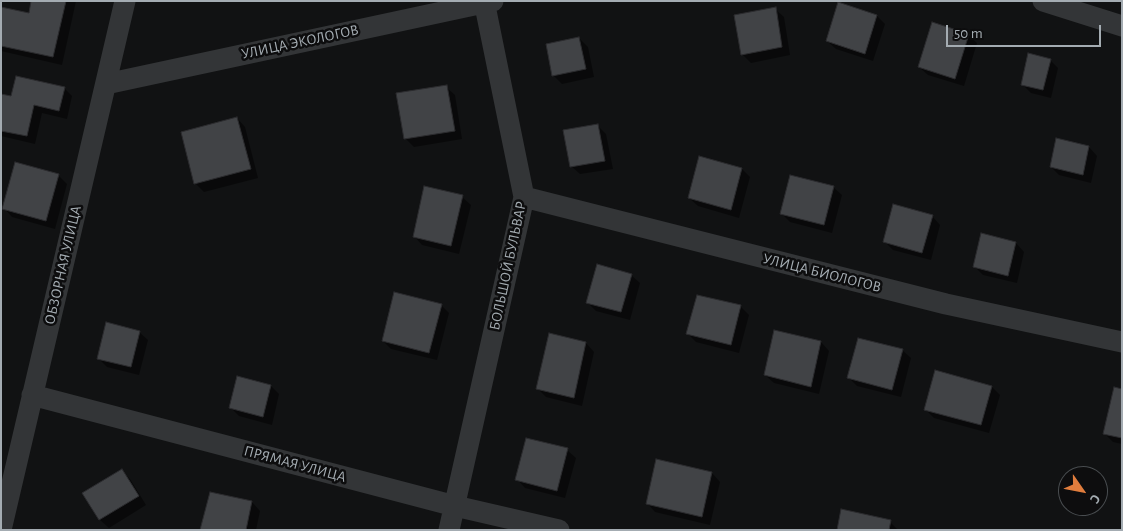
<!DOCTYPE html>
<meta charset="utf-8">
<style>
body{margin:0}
#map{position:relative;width:1123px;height:531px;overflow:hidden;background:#111213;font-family:"Alegreya Sans",sans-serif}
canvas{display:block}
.frame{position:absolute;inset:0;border:2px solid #a4acb2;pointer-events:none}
.north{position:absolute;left:1058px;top:466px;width:50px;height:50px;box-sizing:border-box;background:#0d0d0e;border:1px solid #494d50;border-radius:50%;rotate:123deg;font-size:14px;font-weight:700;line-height:20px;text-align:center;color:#a4acb2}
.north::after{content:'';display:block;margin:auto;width:18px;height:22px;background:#e07d3d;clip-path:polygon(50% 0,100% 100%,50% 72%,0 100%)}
.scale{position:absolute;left:946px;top:25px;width:155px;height:22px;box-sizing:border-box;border:2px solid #a4acb2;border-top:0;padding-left:6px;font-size:15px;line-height:18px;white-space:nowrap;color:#a4acb2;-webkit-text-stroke:4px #0d0d0e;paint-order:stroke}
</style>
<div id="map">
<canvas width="1123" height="531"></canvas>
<div class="frame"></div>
<div class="north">С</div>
<div class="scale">50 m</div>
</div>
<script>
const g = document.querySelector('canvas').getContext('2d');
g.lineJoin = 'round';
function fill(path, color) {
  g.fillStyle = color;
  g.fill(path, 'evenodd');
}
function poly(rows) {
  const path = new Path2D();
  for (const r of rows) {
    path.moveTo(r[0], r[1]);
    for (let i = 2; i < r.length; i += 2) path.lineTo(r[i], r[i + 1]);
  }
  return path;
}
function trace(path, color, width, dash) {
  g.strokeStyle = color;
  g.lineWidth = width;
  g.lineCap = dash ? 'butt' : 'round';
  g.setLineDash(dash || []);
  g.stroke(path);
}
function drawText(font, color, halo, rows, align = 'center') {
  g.font = font + ' "Alegreya Sans",sans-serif';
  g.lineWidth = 5;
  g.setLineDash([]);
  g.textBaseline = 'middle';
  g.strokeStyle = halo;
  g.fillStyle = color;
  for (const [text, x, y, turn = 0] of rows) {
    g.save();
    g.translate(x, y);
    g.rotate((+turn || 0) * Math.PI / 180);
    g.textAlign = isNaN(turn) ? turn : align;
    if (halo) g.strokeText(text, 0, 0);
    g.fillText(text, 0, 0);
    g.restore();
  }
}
fill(poly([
 [32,1,76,1,62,65,1,51,1,8,30,14],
 [839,4,877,16,885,24,873,61,836,49,827,41],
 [775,9,784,17,790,55,751,63,742,54],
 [968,35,977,43,964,86,928,75,919,67],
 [579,38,588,47,594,77,562,84,553,75],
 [1050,60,1058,68,1051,98,1031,93,1022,84],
 [446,87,455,95,462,139,414,147,405,138],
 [64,88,72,96,67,119,42,113,35,144,1,136,1,95,12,98],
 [237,118,245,127,258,178,204,192,195,183],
 [597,125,606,134,613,169,580,174,571,166],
 [1089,147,1097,156,1091,183,1059,175,1051,167],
 [742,169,750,177,739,218,698,206,689,198],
 [58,175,67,184,55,229,12,217,4,208],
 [833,187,842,195,832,233,790,222,782,214],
 [462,197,471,205,459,254,422,245,414,236],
 [932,216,940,225,931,260,893,250,884,241],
 [1016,243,1024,252,1017,283,983,275,974,266],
 [631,275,640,283,630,320,596,311,587,302],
 [698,296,741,307,749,315,739,353,696,342,688,334],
 [441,305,449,313,437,360,391,349,383,341],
 [775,331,821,342,829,351,819,394,774,383,765,375],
 [139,332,148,340,139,375,107,367,99,359],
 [586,343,594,352,582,406,546,397,538,389],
 [902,350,911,358,901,397,857,386,849,378],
 [271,386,279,394,272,425,239,416,231,408],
 [992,387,1000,395,989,433,934,418,925,409],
 [1122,391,1122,444,1113,442,1104,433],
 [567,450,576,458,565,498,525,488,517,479],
 [657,460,712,473,720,482,710,525,655,512,647,503],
 [121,470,130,479,146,505,109,528,100,520,84,493],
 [211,493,252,502,260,511,256,530,202,530],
 [890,522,898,530,838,530]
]), '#0007');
const building = poly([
 [31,1,66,1,53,57,1,46,1,7,29,13,31,1],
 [838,2,877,15,865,54,826,41,838,2],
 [776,7,782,47,741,55,734,15,776,7],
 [932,22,969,34,955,79,918,67,932,22],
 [579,37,586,69,552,76,546,44,579,37],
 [1028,53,1051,59,1043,90,1021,85,1028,53],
 [16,76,65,87,59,111,34,105,27,136,1,131,1,94,11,96,16,76],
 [447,85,455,131,404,139,396,93,447,85],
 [237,117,251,169,194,184,181,132,237,117],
 [598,124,605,161,570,167,563,130,598,124],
 [1056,138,1089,146,1083,175,1050,167,1056,138],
 [699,156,742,168,731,210,688,198,699,156],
 [15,162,59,174,46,221,2,209,15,162],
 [790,175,834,186,824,225,780,214,790,175],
 [424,186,463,195,451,246,413,237,424,186],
 [893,204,933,215,922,253,883,242,893,204],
 [981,233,1016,242,1008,276,973,267,981,233],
 [597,264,632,274,621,312,586,303,597,264],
 [394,292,442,304,429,353,382,341,394,292],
 [697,295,741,305,731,345,686,334,697,295],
 [106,322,140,331,131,367,97,359,106,322],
 [774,330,821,341,811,387,764,375,774,330],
 [549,333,586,342,574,398,536,389,549,333],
 [858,338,903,349,892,390,847,378,858,338],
 [935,370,992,386,981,425,924,410,935,370],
 [237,376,271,385,263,417,229,408,237,376],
 [1114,387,1122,389,1122,438,1103,434,1114,387],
 [526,438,568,448,557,491,515,480,526,438],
 [656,459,712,472,702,517,646,504,656,459],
 [122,469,139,496,99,520,82,493,122,469],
 [210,492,252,501,246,530,200,530,210,492],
 [841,509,891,520,889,530,837,530,841,509]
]);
fill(building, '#414346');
trace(building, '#2c2c2f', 1);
trace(poly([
 [1043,1,1122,26],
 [106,84,493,1],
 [524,197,946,304,1122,342],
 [32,395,455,506,559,530],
 [1,530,125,1],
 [449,530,524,197,484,1]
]), '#333537', 21);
drawText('15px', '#a4acb2', '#0d0d0e', [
 ["УЛИЦА ЭКОЛОГОВ",300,42,-12],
 ["ОБЗОРНАЯ УЛИЦА",63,265,-77],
 ["БОЛЬШОЙ БУЛЬВАР",508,266,-78],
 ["УЛИЦА БИОЛОГОВ",822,273,14],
 ["ПРЯМАЯ УЛИЦА",295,464,15]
]);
</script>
